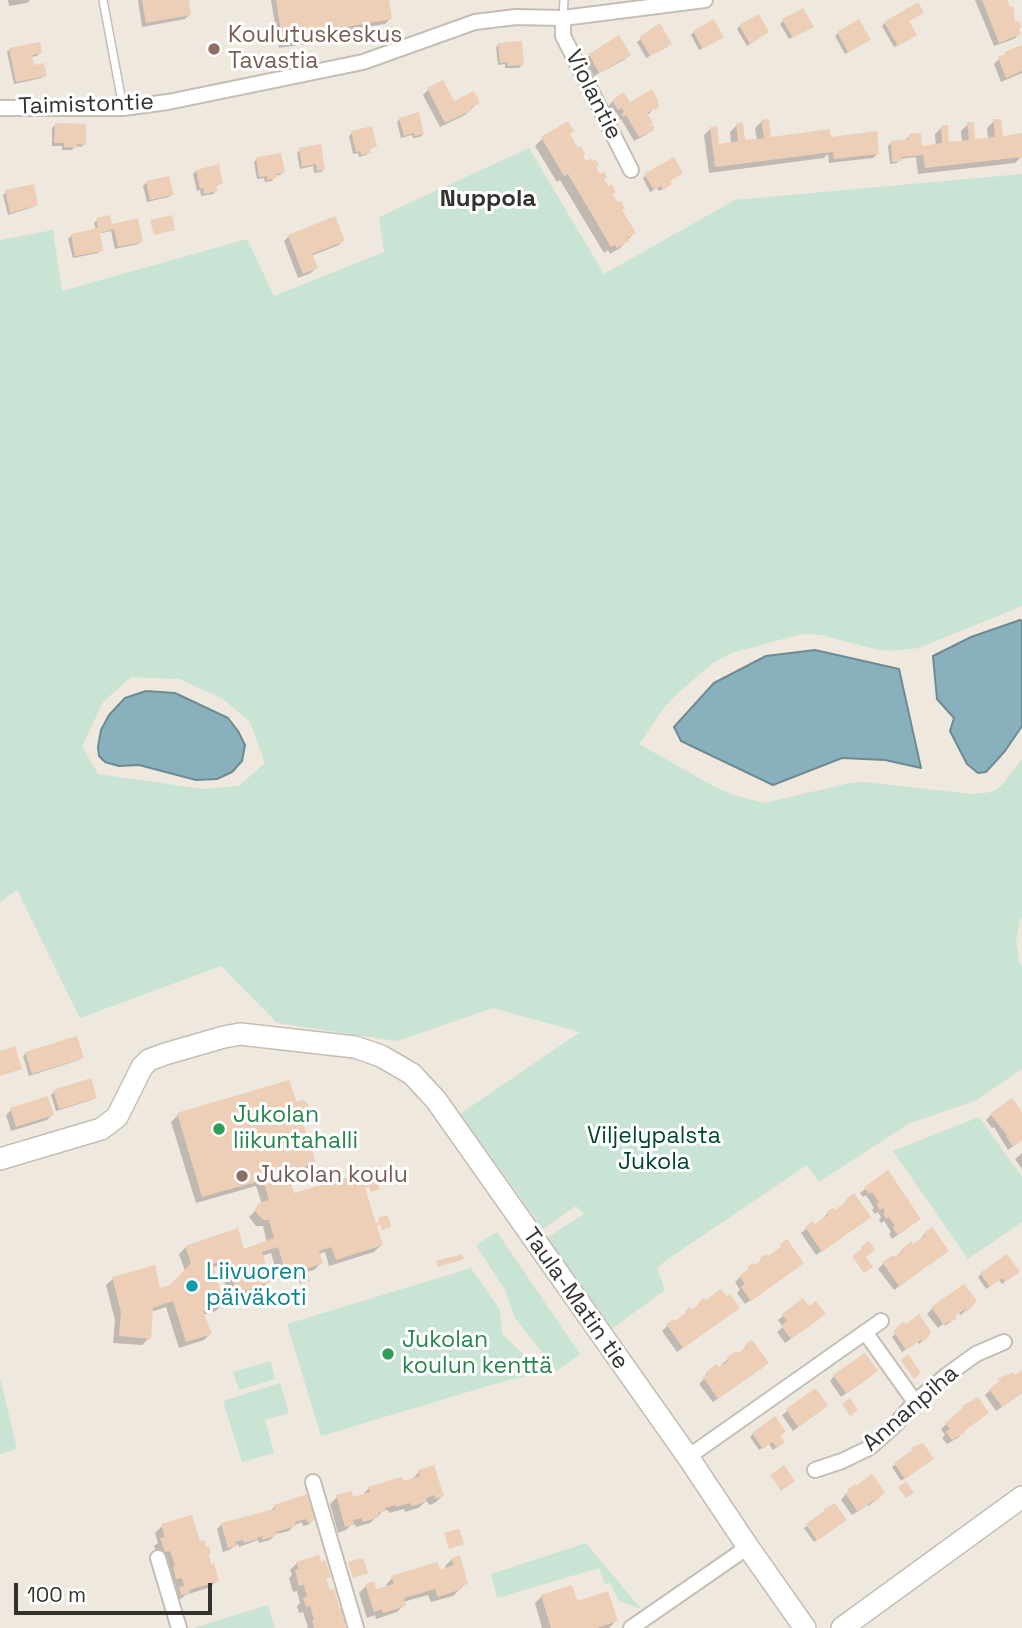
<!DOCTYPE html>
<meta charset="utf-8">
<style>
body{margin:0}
#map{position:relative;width:1022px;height:1628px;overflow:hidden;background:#efe8de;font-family:"Space Grotesk",sans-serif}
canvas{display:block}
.scale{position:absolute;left:14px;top:1583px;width:198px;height:32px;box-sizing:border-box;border:4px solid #34322e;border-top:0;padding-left:9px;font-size:21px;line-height:24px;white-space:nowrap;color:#34322e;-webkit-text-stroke:5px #fff;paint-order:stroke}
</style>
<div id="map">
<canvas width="1022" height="1628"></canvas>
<div class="scale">100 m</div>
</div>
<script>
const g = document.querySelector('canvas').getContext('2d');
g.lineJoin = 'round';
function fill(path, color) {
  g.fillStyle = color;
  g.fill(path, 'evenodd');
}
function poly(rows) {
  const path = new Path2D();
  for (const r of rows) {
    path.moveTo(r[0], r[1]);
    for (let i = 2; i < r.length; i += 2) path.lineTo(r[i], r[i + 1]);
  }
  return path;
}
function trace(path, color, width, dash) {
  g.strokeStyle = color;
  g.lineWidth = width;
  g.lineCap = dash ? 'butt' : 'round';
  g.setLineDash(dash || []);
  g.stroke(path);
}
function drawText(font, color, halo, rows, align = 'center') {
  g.font = font + ' "Space Grotesk",sans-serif';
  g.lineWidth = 6;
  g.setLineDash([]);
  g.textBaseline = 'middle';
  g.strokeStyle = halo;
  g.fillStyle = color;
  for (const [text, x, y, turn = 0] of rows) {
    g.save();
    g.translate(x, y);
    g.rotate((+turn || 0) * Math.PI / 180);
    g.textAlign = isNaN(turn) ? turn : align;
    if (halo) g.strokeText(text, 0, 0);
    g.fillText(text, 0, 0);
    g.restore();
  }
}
fill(poly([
 [529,148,604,274,735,200,1022,174,1022,606,919,648,888,651,875,649,821,635,809,634,798,635,731,653,713,663,678,693,664,708,639,744,715,787,737,796,764,803,850,783,864,782,972,794,984,793,994,791,1002,785,1022,759,1022,918,1020,919,1016,942,1019,961,1022,967,1022,1069,975,1101,910,1123,819,1182,807,1165,665,1261,657,1269,665,1290,610,1330,545,1239,584,1214,576,1206,543,1229,460,1114,580,1032,493,1008,397,1041,277,1023,221,966,80,1018,17,890,0,902,0,240,53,230,62,291,247,239,274,296,384,252,379,217],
 [131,677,179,679,223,699,250,722,265,763,239,786,203,789,98,774,82,747,103,702],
 [979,1117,1022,1177,1022,1222,968,1259,893,1151],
 [497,1232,580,1354,557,1371,515,1318,505,1290,476,1245],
 [471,1268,500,1310,502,1334,543,1372,501,1382,321,1436,287,1324],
 [271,1361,275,1379,239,1390,233,1372],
 [0,1378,17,1449,0,1454],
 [280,1383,289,1413,265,1420,274,1453,242,1462,223,1401],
 [586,1543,641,1609,619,1601,610,1583,605,1584,599,1568,497,1598,491,1574],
 [268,1605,275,1628,193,1628]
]), '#c9e3d5');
const water = poly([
 [1020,620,1022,621,1022,726,1005,751,986,772,978,773,967,764,950,731,954,718,937,699,933,656,971,637,1020,620],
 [815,650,899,669,921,768,885,760,842,758,773,785,681,741,674,727,714,683,766,656,815,650],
 [146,691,175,693,228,718,238,731,245,745,242,761,232,772,217,779,196,780,139,765,119,766,105,762,99,756,98,747,101,730,109,715,125,698,146,691]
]);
fill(water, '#88b1bd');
trace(water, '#6f8b92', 2);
fill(poly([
 [8,0,30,0,27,3,9,6],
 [187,0,190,14,185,19,142,27,138,0],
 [271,0,387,0,390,19,385,24,310,36,311,39,306,44,279,48],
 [975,0,1008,0,1006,2,1019,34,1014,39,994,46],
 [919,15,907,22,912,38,894,47,882,26,885,23],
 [783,21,812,27,789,39,780,24],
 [659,26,667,47,646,58,637,42],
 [740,26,763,35,747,46,737,29],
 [694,32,722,38,699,50,691,35],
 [838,33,866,42,845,54,835,36],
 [499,44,522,65,519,68,505,68,505,64,498,65,496,47],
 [1022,47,1022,73,1001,82,994,64,999,59],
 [10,49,40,53,37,56,31,57,33,67,45,75,42,78,14,84,7,52],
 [590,55,629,55,624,60,594,76,585,60],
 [442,82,453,104,478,102,465,115,440,127,423,95,428,90],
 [613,101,629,104,657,105,649,114,645,113,648,124,652,129,647,134,634,141,621,119,617,121,620,118,616,112,613,114,608,106],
 [400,119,423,134,420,137,413,138,412,135,401,138,397,122],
 [762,121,770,139,830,141,878,153,873,158,829,163,828,154,824,158,709,173,704,135,711,128,717,146,731,144,730,132,737,125,743,142,757,140,755,128],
 [994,121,1001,137,1022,156,1015,163,918,174,916,157,900,159,897,163,890,164,888,146,891,143,907,141,906,139,910,136,921,148,936,146,935,134,942,127,947,144,962,142,961,131,968,124,974,141,988,139,987,128],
 [55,125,84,144,81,147,76,146,72,150,62,150,62,146,52,146,52,128],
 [352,133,375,146,369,150,369,152,366,155,359,157,358,153,353,154,349,136],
 [568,134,586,164,595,167,634,233,620,248,610,254,608,250,604,253,560,180,557,182,535,146,542,139],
 [300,150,324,169,321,172,314,173,313,166,300,169,297,153],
 [257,159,283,172,280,175,275,176,272,181,265,182,264,178,257,179,254,162],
 [196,171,221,183,215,187,216,191,213,194,201,196,200,190,197,191,193,174],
 [646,175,667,187,659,191,657,188,650,192,643,178],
 [146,183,172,194,169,197,147,202,143,186],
 [6,192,36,204,33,207,8,215,3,195],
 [97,220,111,226,141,241,138,244,115,249,111,231,98,234,101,250,98,253,73,258,68,239,71,236,96,230,94,223],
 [289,236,343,240,339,245,311,256,316,268,311,273,298,278,284,241],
 [26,1053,82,1057,79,1060,29,1076,23,1056],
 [54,1092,95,1097,92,1100,56,1111,51,1095],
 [296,1104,307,1115,301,1121,314,1162,308,1169,286,1175,293,1195,381,1245,374,1252,329,1266,325,1252,319,1254,321,1263,314,1270,306,1272,307,1281,300,1284,297,1275,279,1280,271,1253,262,1256,269,1281,262,1288,230,1299,219,1265,212,1268,222,1304,216,1311,202,1315,210,1334,204,1340,179,1348,166,1307,151,1312,149,1338,142,1345,113,1343,115,1320,106,1285,113,1279,159,1290,170,1287,185,1271,179,1254,186,1247,243,1252,267,1243,263,1226,256,1226,249,1217,262,1204,256,1186,196,1203,171,1122,178,1115],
 [11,1110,52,1115,47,1120,11,1131,6,1115],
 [991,1115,1022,1115,1022,1140,1008,1150,994,1127,992,1128,986,1120],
 [1022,1153,1022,1169,1015,1159],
 [887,1172,914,1223,892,1239,889,1234,891,1232,884,1221,881,1223,879,1220,881,1217,878,1212,875,1214,872,1210,874,1208,866,1195,863,1197,860,1193],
 [847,1200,864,1222,816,1255,801,1233,812,1224,814,1226,824,1220,823,1218,828,1213,834,1213],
 [925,1234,942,1255,894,1290,878,1269,883,1264,894,1260,902,1250,911,1244,913,1246,922,1240,920,1239],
 [787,1242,797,1268,745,1304,737,1293,740,1290,735,1282,749,1269,753,1266,754,1267,761,1260,767,1259],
 [981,1274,1015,1274,1002,1284,999,1280,986,1289,978,1277],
 [803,1300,819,1319,785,1343,777,1332,783,1327,778,1320],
 [975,1301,961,1315,959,1313,954,1317,954,1318,949,1323,945,1326,943,1324,938,1328,927,1314,932,1309],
 [700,1303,733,1312,677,1352,662,1331,673,1321,675,1324,690,1310,692,1312],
 [904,1324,925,1339,919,1344,917,1341,902,1352,892,1337,896,1333,894,1331],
 [746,1346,762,1368,713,1402,699,1384,704,1379,703,1378,707,1373,723,1366,722,1364,727,1360,736,1353,738,1356],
 [1022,1372,1022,1393,996,1411,985,1395,1004,1377,1015,1377],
 [834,1376,871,1376,841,1397,830,1381],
 [815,1391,826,1406,793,1431,782,1415],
 [977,1399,963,1432,959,1437,947,1444,942,1438,945,1435,941,1429,963,1408],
 [753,1434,779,1437,780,1445,773,1450,769,1444,759,1450,750,1437],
 [912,1450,929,1461,901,1481,892,1467,910,1454],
 [419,1472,442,1496,435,1503,429,1505,427,1501,418,1508,405,1512,404,1509,389,1513,388,1510,382,1512,370,1523,356,1527,355,1524,351,1525,346,1530,338,1533,330,1504,337,1497,350,1493,352,1499,362,1496,369,1488,402,1483,412,1479],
 [849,1490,883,1492,869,1506,867,1505,852,1515,841,1500],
 [275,1506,313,1520,308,1525,303,1526,302,1522,294,1525,289,1531,276,1534,270,1540,259,1543,258,1540,239,1547,238,1544,229,1550,223,1552,217,1529,222,1524,269,1512],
 [822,1515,842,1522,814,1542,804,1528],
 [162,1526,207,1555,217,1580,211,1587,185,1595,181,1599,175,1601,173,1596,177,1591,175,1583,170,1585,154,1546,158,1543,155,1533],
 [452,1559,466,1583,453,1596,431,1602,428,1595,403,1602,404,1605,397,1612,376,1619,375,1615,367,1618,359,1593,366,1586,375,1592,387,1588,386,1585,392,1578,446,1569,445,1566],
 [297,1563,329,1576,325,1580,339,1611,346,1622,343,1625,344,1628,307,1628,308,1627,303,1612,299,1613,297,1606,300,1603,297,1591,293,1592,289,1578,292,1575,290,1570],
 [542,1596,576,1603,616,1621,609,1628,542,1628,535,1603]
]), '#0003');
fill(poly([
 [142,0,189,0,191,15,146,23],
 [276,0,389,0,392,19,312,33,313,39,283,44],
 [982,0,1007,0,1010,7,1013,6,1015,12,1013,13,1016,22,1019,21,1022,27,1019,28,1021,34,999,43],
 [918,2,924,13,909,21,917,35,898,46,884,22],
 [803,8,814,27,793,38,782,19],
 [759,14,769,32,750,44,739,25],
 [714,19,724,38,702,48,693,31],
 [859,19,871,40,848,52,837,32],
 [660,23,672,44,650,56,639,37],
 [619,35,631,55,599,73,589,54],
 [522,41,524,65,508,66,507,62,500,63,498,43],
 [40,42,42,53,32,55,34,65,44,63,47,76,16,82,9,48],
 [1022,45,1022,71,1006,78,998,57,1005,54,1005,52],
 [443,80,454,101,474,91,480,103,471,107,472,110,445,123,427,88],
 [652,89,659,102,658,103,659,105,656,110,654,109,647,113,653,123,650,124,655,127,653,131,639,137,626,115,623,117,621,114,624,112,622,108,618,110,612,100,624,92,630,102],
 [419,112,424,134,415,136,414,133,404,136,399,118],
 [769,119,771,137,830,129,831,137,877,131,879,154,834,159,833,152,715,167,710,127,717,126,719,144,738,141,736,123,743,122,745,140,764,138,761,120],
 [993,119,1001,119,1003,136,1022,133,1022,157,925,168,923,155,901,157,902,161,892,162,891,141,909,139,909,134,921,133,922,146,942,143,941,125,948,125,949,142,969,140,967,122,974,122,975,139,995,137],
 [568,121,574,131,570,134,578,148,581,146,585,154,583,156,586,161,591,158,593,161,596,160,599,165,596,167,600,174,604,172,607,177,604,179,608,186,612,184,616,192,612,194,618,202,620,200,625,208,622,210,636,233,627,238,629,241,617,248,615,245,611,247,568,174,564,176,541,137],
 [55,123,86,124,86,145,77,144,77,148,64,147,64,143,54,143],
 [372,126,377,147,370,148,371,153,361,155,361,151,356,152,351,131],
 [321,144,325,170,317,171,316,164,302,167,299,148],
 [281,153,285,173,276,174,277,178,267,180,267,176,259,177,256,157],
 [674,157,683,173,670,181,672,184,663,190,661,186,654,190,644,174],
 [219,164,223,184,216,185,218,191,204,194,203,188,200,189,196,170],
 [169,176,174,195,150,200,146,181],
 [34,184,38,205,10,213,5,190],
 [110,215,112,224,138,218,143,242,118,247,114,229,100,233,103,251,75,256,71,234,98,228,96,218],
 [172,215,175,230,154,235,150,220],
 [335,216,345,241,312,254,318,268,303,274,288,235],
 [77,1036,84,1058,32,1074,25,1052],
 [15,1046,22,1069,0,1076,0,1051],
 [91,1078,97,1098,59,1109,53,1090],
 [289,1080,297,1102,303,1100,308,1104,311,1111,309,1116,302,1119,316,1163,287,1172,294,1193,361,1173,364,1186,368,1184,367,1181,377,1178,380,1189,371,1192,369,1187,365,1188,376,1223,379,1222,378,1218,388,1215,391,1227,382,1230,380,1225,377,1226,383,1245,336,1260,331,1247,319,1251,323,1263,303,1270,304,1272,307,1271,310,1281,301,1284,298,1275,301,1274,300,1271,286,1274,278,1247,262,1252,271,1282,237,1293,226,1259,213,1264,224,1305,203,1311,212,1334,186,1342,173,1301,153,1308,151,1339,119,1336,121,1312,112,1277,155,1265,160,1288,170,1285,191,1263,185,1246,238,1228,244,1249,274,1238,269,1220,264,1220,258,1215,255,1209,259,1203,269,1200,263,1180,202,1197,177,1113],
 [48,1096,54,1115,16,1127,10,1108],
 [1012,1098,1022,1112,1022,1140,1013,1147,1006,1136,1007,1135,990,1114],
 [888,1170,921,1219,898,1235,893,1228,895,1226,889,1217,886,1219,883,1213,885,1212,883,1208,880,1210,876,1204,879,1202,872,1192,869,1194,864,1187],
 [854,1193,871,1217,822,1252,805,1227,813,1221,815,1224,828,1215,826,1212,833,1208,835,1210,847,1201,846,1199],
 [932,1227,949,1251,899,1286,882,1262,893,1255,894,1257,903,1251,901,1249,912,1241,913,1244,926,1235,924,1232],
 [787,1239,804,1263,751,1301,741,1287,745,1284,739,1276,749,1269,747,1267,753,1263,755,1265,761,1261,760,1258,766,1254,768,1256,781,1247,779,1245],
 [869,1241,875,1250,866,1257,873,1267,864,1273,852,1256,862,1249,860,1247],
 [462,1254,464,1259,438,1267,436,1261],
 [1007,1254,1020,1272,1005,1282,1002,1278,990,1287,980,1273],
 [964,1284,977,1301,967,1312,965,1309,955,1316,957,1318,950,1323,949,1321,944,1325,931,1307],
 [721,1289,727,1297,730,1294,740,1308,683,1348,666,1324,674,1319,675,1321,686,1313,685,1311,690,1307,692,1309,700,1304,699,1301,704,1298,706,1300],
 [803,1298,809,1306,816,1301,826,1314,791,1339,781,1326,787,1321,782,1314],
 [919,1314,931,1332,929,1334,930,1336,922,1342,921,1340,906,1350,894,1332,898,1329,896,1327,904,1322,906,1324],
 [752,1340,769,1363,718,1399,703,1377,708,1374,706,1372,717,1364,719,1367,728,1361,726,1358,736,1351,738,1353,747,1347,745,1344],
 [865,1353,878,1371,846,1393,833,1375],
 [908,1354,921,1373,914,1379,901,1360],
 [1022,1370,1022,1393,1002,1407,989,1389,1000,1381,998,1379,1005,1375,1006,1376,1012,1372,1015,1375],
 [816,1388,828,1406,798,1427,786,1409],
 [978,1397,989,1413,964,1431,966,1432,952,1440,946,1432,950,1429,945,1423,963,1408,962,1406],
 [850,1398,858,1410,850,1416,842,1404],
 [775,1416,786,1432,780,1436,785,1442,777,1448,772,1442,763,1449,752,1433],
 [923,1443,934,1459,905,1479,894,1463,912,1450,911,1448],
 [434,1465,444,1496,435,1499,434,1495,426,1498,427,1502,411,1506,410,1503,396,1507,395,1505,385,1508,386,1511,378,1513,379,1517,363,1522,362,1518,353,1520,354,1524,345,1527,336,1495,351,1491,353,1497,370,1492,368,1487,402,1477,404,1481,420,1476,418,1470],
 [784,1465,795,1481,781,1491,770,1475],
 [872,1474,885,1492,874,1503,873,1501,858,1512,845,1493,849,1491,848,1489,855,1484,856,1486],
 [906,1481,914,1493,906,1498,898,1487],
 [307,1494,315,1520,308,1523,306,1519,295,1522,296,1526,276,1532,277,1535,263,1540,262,1536,257,1538,258,1539,244,1543,243,1540,235,1542,236,1546,228,1548,221,1523,275,1509,274,1505],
 [835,1503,847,1520,817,1541,806,1524,824,1511,823,1510],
 [192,1515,200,1541,204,1540,206,1547,209,1546,211,1554,209,1555,211,1564,214,1563,219,1581,189,1590,190,1593,181,1595,179,1587,184,1586,182,1578,176,1579,173,1567,175,1566,170,1551,165,1552,160,1538,165,1537,161,1524],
 [459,1529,464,1544,449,1549,444,1533],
 [319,1555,321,1562,325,1560,331,1577,326,1578,330,1590,334,1589,340,1609,344,1608,348,1622,344,1623,346,1628,314,1628,312,1620,314,1620,310,1606,306,1607,303,1598,307,1597,304,1585,299,1586,295,1570,299,1569,296,1562],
 [460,1555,468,1584,461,1586,462,1589,438,1597,435,1589,404,1598,406,1606,383,1613,382,1609,374,1612,365,1584,374,1581,376,1589,394,1584,391,1576,437,1562,440,1570,454,1565,451,1558],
 [363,1558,368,1573,353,1578,348,1562],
 [572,1585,577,1601,608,1591,618,1621,597,1628,551,1628,541,1595]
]), '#edceb6');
const lane = poly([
 [103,0,123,107],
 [563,18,564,0]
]);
const street = poly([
 [563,18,563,36,631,170],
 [0,108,123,108,168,102,363,62,475,22,516,17,563,18,705,0],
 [865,1332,915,1402],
 [688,1457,881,1321],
 [815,1470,842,1461,869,1448,896,1424,915,1402,947,1375,976,1354,1004,1342],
 [313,1482,356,1628],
 [158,1558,179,1628],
 [631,1628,748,1547]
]);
const secondary = poly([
 [0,1159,101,1129,117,1117,142,1067,149,1060,165,1054,224,1037,240,1034,355,1047,381,1056,412,1074,436,1100,688,1457,748,1547,805,1628],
 [842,1628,1022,1497]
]);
trace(lane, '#c4beb4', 10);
trace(street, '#c4beb4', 18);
trace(secondary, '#c4beb4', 24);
trace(lane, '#fff', 7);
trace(street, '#fff', 14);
trace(secondary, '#fff', 21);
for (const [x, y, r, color] of [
 [214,49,7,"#8d6e63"],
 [219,1129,7,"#2e9e5b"],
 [242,1176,7,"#8d6e63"],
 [192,1286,7,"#0f9aa8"],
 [388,1354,7,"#2e9e5b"]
]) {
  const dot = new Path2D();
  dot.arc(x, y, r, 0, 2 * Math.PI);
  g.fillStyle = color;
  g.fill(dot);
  trace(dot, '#fff', 2.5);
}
drawText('23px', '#785e54', '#fff', [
 ["Koulutuskeskus",228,36],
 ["Tavastia",228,62],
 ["Jukolan koulu",256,1176]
], 'left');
drawText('23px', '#34322e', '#fff', [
 ["Violantie",593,95,63],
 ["Taimistontie",86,105,-2],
 ["Taula-Matin tie",575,1299,55],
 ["Annanpiha",911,1409,-41]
]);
drawText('23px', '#27864d', '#fff', [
 ["Jukolan",233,1116],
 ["liikuntahalli",233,1142],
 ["Jukolan",402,1341],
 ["koulun kenttä",402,1367]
], 'left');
drawText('23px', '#00462d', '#fff', [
 ["Viljelypalsta",654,1137],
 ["Jukola",654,1163]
]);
drawText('23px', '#0d838f', '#fff', [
 ["Liivuoren",206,1273],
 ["päiväkoti",206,1299]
], 'left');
drawText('bold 24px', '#34322e', '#fff', [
 ["Nuppola",488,199]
]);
</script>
